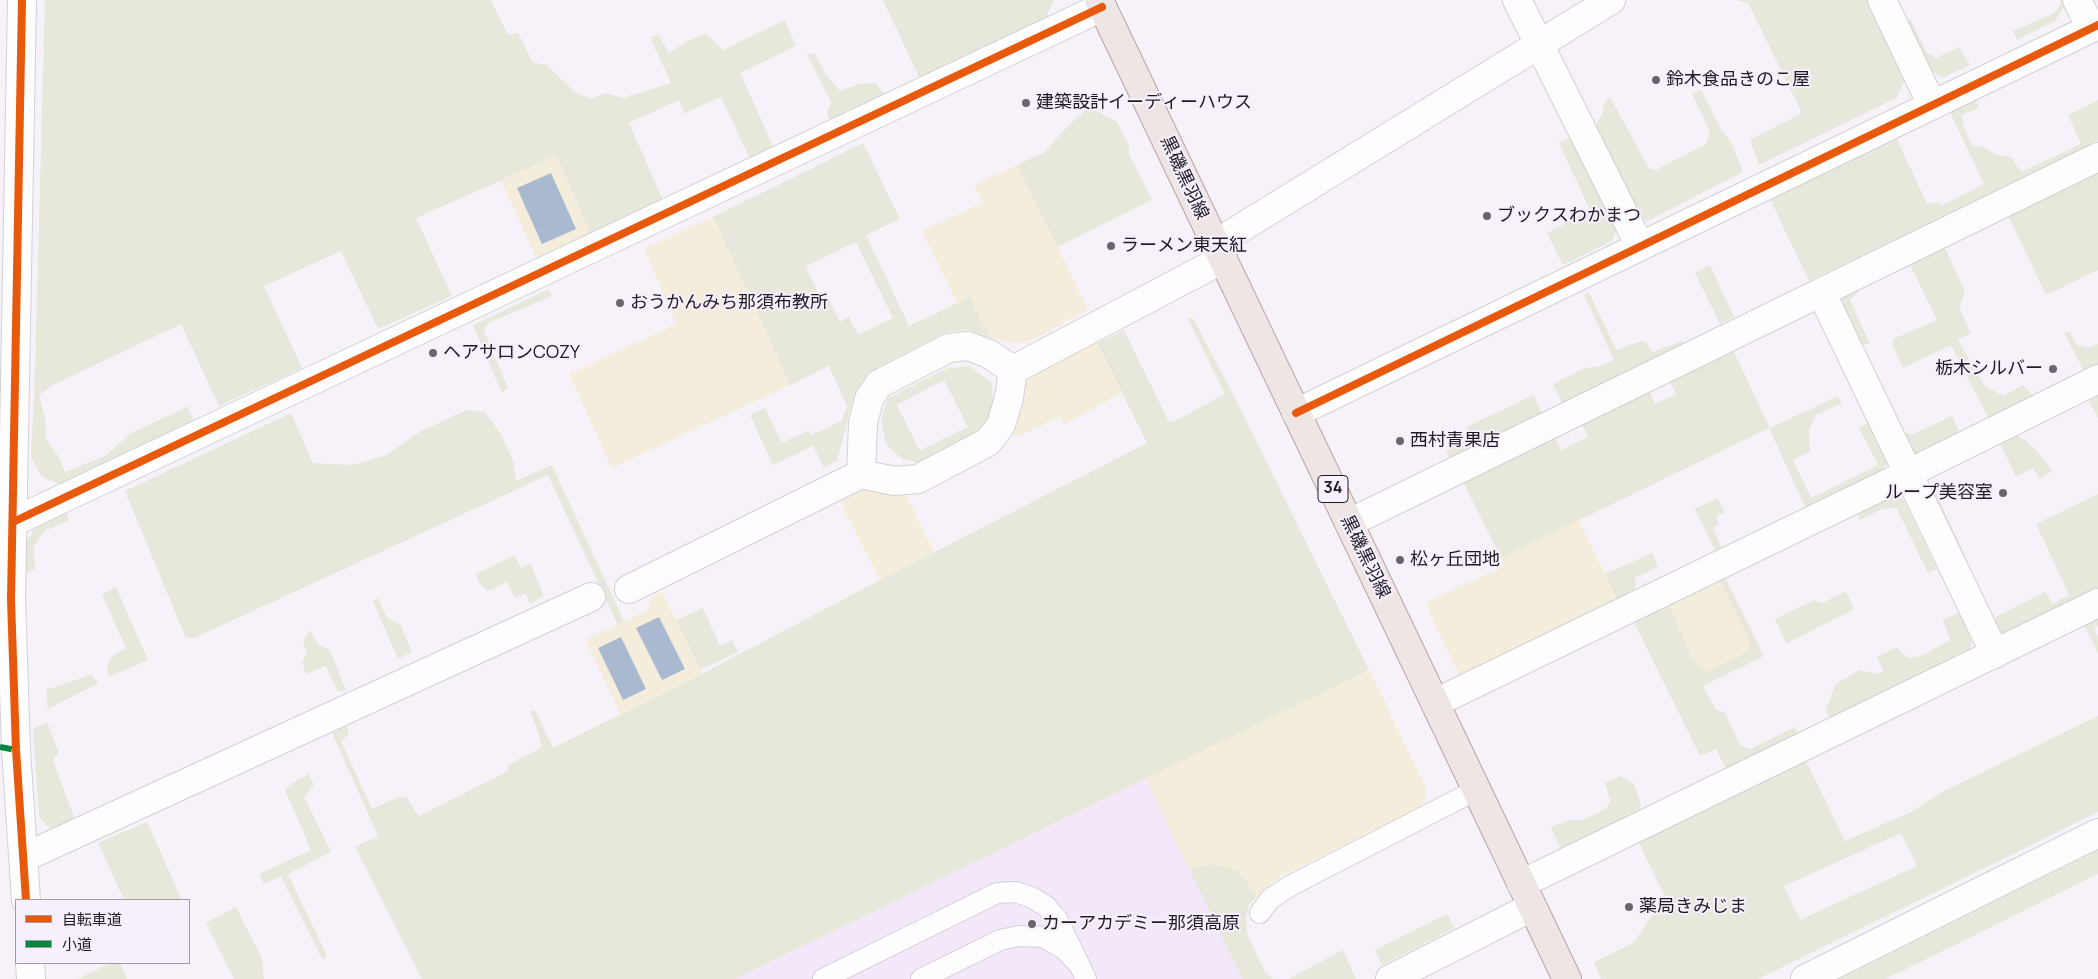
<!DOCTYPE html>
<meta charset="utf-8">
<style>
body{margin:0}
#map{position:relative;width:2098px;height:979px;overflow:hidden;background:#f7f2fa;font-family:Manrope,"Noto Sans JP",sans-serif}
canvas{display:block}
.legend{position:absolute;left:15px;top:899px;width:175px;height:65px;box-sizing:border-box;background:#f8effd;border:1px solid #a29aa5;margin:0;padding:6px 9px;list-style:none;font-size:15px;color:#201b22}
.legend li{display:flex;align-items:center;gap:10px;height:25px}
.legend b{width:25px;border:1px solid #a29aa5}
</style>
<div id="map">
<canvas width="2098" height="979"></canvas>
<ul class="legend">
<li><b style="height:6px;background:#e8590c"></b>自転車道</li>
<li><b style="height:6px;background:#00873e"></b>小道</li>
</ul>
</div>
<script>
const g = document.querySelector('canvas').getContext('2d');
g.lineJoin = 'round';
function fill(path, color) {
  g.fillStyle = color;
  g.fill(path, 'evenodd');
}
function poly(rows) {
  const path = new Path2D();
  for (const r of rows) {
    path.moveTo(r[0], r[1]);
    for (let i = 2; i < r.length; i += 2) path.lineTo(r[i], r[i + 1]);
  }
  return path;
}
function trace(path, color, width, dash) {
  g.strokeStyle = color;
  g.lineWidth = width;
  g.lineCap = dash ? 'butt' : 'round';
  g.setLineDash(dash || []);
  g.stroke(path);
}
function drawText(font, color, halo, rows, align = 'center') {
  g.font = font + ' Manrope,"Noto Sans JP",sans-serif';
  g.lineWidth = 4;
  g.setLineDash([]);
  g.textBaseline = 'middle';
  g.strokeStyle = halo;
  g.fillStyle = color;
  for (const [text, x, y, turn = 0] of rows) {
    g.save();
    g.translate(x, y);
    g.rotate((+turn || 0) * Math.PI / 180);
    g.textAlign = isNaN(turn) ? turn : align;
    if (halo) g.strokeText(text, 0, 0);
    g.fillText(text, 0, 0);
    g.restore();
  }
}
fill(poly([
 [1146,779,1242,979,735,979]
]), '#f3e8f9');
fill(poly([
 [45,0,491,0,508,35,518,33,533,63,547,65,575,92,590,99,606,93,623,98,671,83,650,37,659,35,669,53,687,41,706,33,723,50,785,20,796,46,740,73,774,148,750,159,721,97,685,113,679,100,629,123,663,200,591,235,556,156,416,218,452,296,378,329,341,251,264,286,302,368,219,406,181,324,53,385,39,395,45,418,46,439,59,457,65,472,105,456,131,433,187,407,194,421,60,484,42,477,31,458,35,370],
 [883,0,1054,0,1045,19,920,79],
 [1737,0,1868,0,1905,80,1896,98,1759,165,1750,140,1802,113,1748,3],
 [2060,0,2065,0,2066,4,2055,21,2017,40,2013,31,2052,14,2060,7],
 [1910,19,1927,53,1936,58,1959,47,1970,65,1942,78,1928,69,1906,21],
 [815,53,826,75,840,91,860,84,875,83,885,95,830,122,827,114,831,102,807,54],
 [1701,89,1722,131,1731,142,1743,172,1647,221,1637,214,1594,128,1602,114,1604,103,1610,97,1649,168,1656,170,1706,144,1710,131,1692,94],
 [1975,98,1979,108,1962,115,1963,125,1972,145,1985,148,1997,155,2011,157,2021,172,2081,144,2068,115,2098,100,2098,141,1809,281,1770,199,1897,139,1927,204,1938,202,1943,205,1984,184,1949,110],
 [1095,110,1117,122,1129,146,1129,154,1152,200,1057,247,1017,165,1045,152,1064,130,1084,111],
 [1571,137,1616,231,1612,241,1563,265,1547,233,1590,210,1559,143],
 [863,143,900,219,866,235,909,326,970,297,990,338,969,330,946,332,872,371,859,390,850,410,837,461,824,468,813,446,773,465,750,415,765,408,782,443,809,430,811,435,842,421,847,406,829,366,790,385,713,217],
 [856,242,893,318,858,335,849,317,840,322,826,293,819,295,806,266],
 [2098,170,2098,270,2046,295,2007,213],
 [1943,244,1965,291,1959,307,1971,333,1958,340,1984,385,2003,396,2023,385,2034,397,1989,419,1951,345,1903,368,1892,345,1893,339,1937,320,1908,261],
 [1710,265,1734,317,1720,324,1695,273],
 [1856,288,1858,292,1850,300,1870,344,1856,345,1837,305,1840,295],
 [549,289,552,296,488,323,484,331,508,388,502,393,473,325],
 [1589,292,1616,350,1642,341,1646,342,1652,352,1682,341,1685,347,1563,405,1553,384,1585,368,1600,366,1614,360,1584,295],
 [1193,318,1235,398,1369,670,735,979,422,979,355,847,378,836,332,733,346,726,349,731,347,736,341,741,372,809,398,797,406,797,419,816,508,771,507,766,542,747,537,729,530,711,535,710,553,748,702,674,880,580,1147,443,1097,343,1124,330,1169,422,1175,421,1225,394,1188,319],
 [2070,332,2077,345,2088,348,2098,344,2098,364,2084,371,2064,333],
 [1732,348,1770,428,1838,396,1842,403,1816,415,1809,430,1810,452,1793,460,1811,498,1878,465,1859,428,1870,422,1888,460,1881,473,1806,509,1769,428,1501,558,1463,482,1555,437,1561,450,1588,437,1582,424,1649,389,1655,404,1676,394,1669,380],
 [970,366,992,383,993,400,991,415,981,431,919,463,902,459,886,444,881,419,888,398,948,368],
 [944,380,968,427,920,451,897,405],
 [2098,391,2098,418,2087,396],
 [1534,395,1542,415,1451,461,1446,451,1466,441,1468,426],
 [1892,409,1897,416,1905,433,1913,434,1952,416,1961,437,1919,457,1907,453],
 [467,410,485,412,500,433,513,460,516,481,552,465,624,621,617,624,548,475,192,639,185,636,125,491,291,413,313,463,352,465,386,455,421,431],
 [2014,434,2025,440,2036,450,2053,471,2039,479,2033,468,2016,477,1999,441],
 [1936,493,1969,564,1963,567,1932,501],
 [1889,494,1903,499,1937,569,1928,573,1896,507,1882,509,1860,520,1856,510],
 [2098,494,2098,588,2002,635,1992,633,1986,622,2043,593,2046,592,2052,604,2069,595,2036,524],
 [1718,498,1725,513,1716,516,1719,525,1713,528,1722,549,1716,552,1695,509],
 [66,511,69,521,45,530,34,546,35,569,26,573,26,542,39,522],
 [1652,553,1658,567,1635,578,1636,593,1618,602,1605,574],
 [515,555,521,568,530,563,544,596,530,604,526,594,515,598,507,582,488,591,478,582,476,574],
 [1725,577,1764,656,1703,686,1716,710,1725,712,1740,745,1750,749,1795,727,1798,733,1726,769,1716,749,1700,756,1633,620,1668,603,1695,662,1748,652,1750,643,1719,579],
 [116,587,148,660,109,677,107,666,112,656,126,648,102,595],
 [1846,591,1854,609,1786,644,1775,619,1814,600,1822,603],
 [378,598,387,618,400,624,412,652,398,659,373,601],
 [703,608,720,646,732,640,738,652,700,670,676,620],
 [1959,613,1972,641,1969,654,1831,721,1826,710,1835,685,1859,670,1879,674,1883,671,1877,657,1896,647,1908,658,1921,656,1950,640,1943,620],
 [2098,618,2098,626,2094,628,2098,637,2098,654,2084,624],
 [310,630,318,645,330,650,346,690,338,692,326,666,306,674,302,661,307,654,303,641],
 [90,675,99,683,48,709,46,690],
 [2098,716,2098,812,1758,979,1601,979,1594,962,1633,943,1665,897,1637,839,1805,759,1845,841,1911,812,1944,791],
 [1901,833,1917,866,1800,920,1784,886],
 [47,722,59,753,53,760,75,820,50,829,39,817,33,729],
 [309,774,314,785,304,797,331,852,288,874,327,956,323,960,281,876,264,884,259,874,311,850,285,790,294,782],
 [1620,776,1634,784,1641,804,1638,816,1561,850,1551,827,1572,819,1581,821,1607,808,1610,800,1605,783],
 [147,822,182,900,124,900,98,843],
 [2098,847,2098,874,1904,970,1885,979,1829,979],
 [1213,863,1238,870,1257,896,1249,905,1246,918,1247,934,1265,972,1273,979,1242,979,1189,869],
 [236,907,262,958,264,979,234,979,206,923],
 [1447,914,1455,928,1382,965,1375,950],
 [1343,950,1356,979,1288,979],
 [110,963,120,963,127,979,78,979]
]), '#e7e8db');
fill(poly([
 [556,156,591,235,537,260,501,181],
 [1017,165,1088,310,1032,340,1014,343,990,338,970,297,957,303,922,231,982,203,974,185],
 [713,217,790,385,612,468,569,374,676,324,644,248],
 [1097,343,1122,393,1064,424,1060,417,1016,437,1011,429,1022,384,1037,372],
 [867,488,907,496,934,552,880,580,840,502],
 [1579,520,1618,602,1461,679,1425,603,1504,566,1501,558],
 [1719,579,1750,643,1748,652,1706,672,1695,662,1668,603],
 [662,592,702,674,621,715,585,640,647,610,653,596],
 [1369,670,1425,786,1426,800,1417,809,1281,876,1257,896,1238,870,1217,864,1189,869,1146,779]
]), '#f5eddc');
fill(poly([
 [551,173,576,229,542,244,517,188],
 [659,617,685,669,662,680,636,628],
 [621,637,646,689,623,700,598,648]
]), '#a9b9cf');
const lane = poly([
 [1260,913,1270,899,1290,886,1476,790],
 [823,979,997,893,1016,892,1033,898,1047,907,1057,919,1080,966],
 [921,979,1000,940,1019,936,1043,937,1064,949,1080,966,1086,979]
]);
const street = poly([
 [22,0,11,599,16,750,26,900],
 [1517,0,1640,246],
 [1882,0,1932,105],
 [2077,0,2091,28],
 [1215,244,1611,0],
 [1821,292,1995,654],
 [1296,413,2098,25],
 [861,474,863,423,869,399,879,384,949,348,968,346,989,354,1013,370],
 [13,522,1102,7],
 [1349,523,2098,157],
 [629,589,861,474,894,481,918,479,988,442,1001,425,1009,398,1013,370,1223,259],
 [1435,703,1909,473,2098,379],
 [23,858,591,597],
 [1521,884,2098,603],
 [30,963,31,979],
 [1390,979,1532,907],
 [1805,979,2098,833]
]);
const primary = poly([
 [1099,0,1567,979]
]);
trace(lane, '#d4cfd6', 22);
trace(street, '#d4cfd6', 30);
trace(primary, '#b5a5a4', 30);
trace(lane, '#fefdfe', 20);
trace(street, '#fefdfe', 28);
trace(primary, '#eee6e4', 28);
trace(poly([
 [0,747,16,750]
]), '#00873e', 6, [12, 6]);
trace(poly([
 [22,0,11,599,16,750,26,900],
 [1296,413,2098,25],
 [13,522,1102,7]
]), '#e8590c', 8);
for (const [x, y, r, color] of [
 [1656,80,5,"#6b666e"],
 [1026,103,5,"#6b666e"],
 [1487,216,5,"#6b666e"],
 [1111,246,5,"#6b666e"],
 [620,303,5,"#6b666e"],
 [433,353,5,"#6b666e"],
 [2053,369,5,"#6b666e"],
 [1400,441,5,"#6b666e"],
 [2003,493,5,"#6b666e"],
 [1400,560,5,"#6b666e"],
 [1629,907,5,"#6b666e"],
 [1032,924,5,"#6b666e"]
]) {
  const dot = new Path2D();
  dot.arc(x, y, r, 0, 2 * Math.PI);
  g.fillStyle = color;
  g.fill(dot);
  trace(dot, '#f8effd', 2);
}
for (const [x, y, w] of [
 [1333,489,30]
]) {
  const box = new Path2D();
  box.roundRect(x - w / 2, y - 13.5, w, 27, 4);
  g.fillStyle = '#f8effd';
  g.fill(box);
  trace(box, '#201b22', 1);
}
drawText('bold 16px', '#201b22', null, [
 ["34",1333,489]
]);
drawText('18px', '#201b22', '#f8effd', [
 ["鈴木食品きのこ屋",1666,80],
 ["建築設計イーディーハウス",1036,103],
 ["ブックスわかまつ",1497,216],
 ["ラーメン東天紅",1121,246],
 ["おうかんみち那須布教所",630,303],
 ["ヘアサロンCOZY",443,353],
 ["栃木シルバー",2043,369,"right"],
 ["西村青果店",1410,441],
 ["ループ美容室",1993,493,"right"],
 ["松ヶ丘団地",1410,560],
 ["薬局きみじま",1639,907],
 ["カーアカデミー那須高原",1042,924]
], 'left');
drawText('18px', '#201b22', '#f8effd', [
 ["黒磯黒羽線",1184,178,65],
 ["黒磯黒羽線",1365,557,64]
]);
</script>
